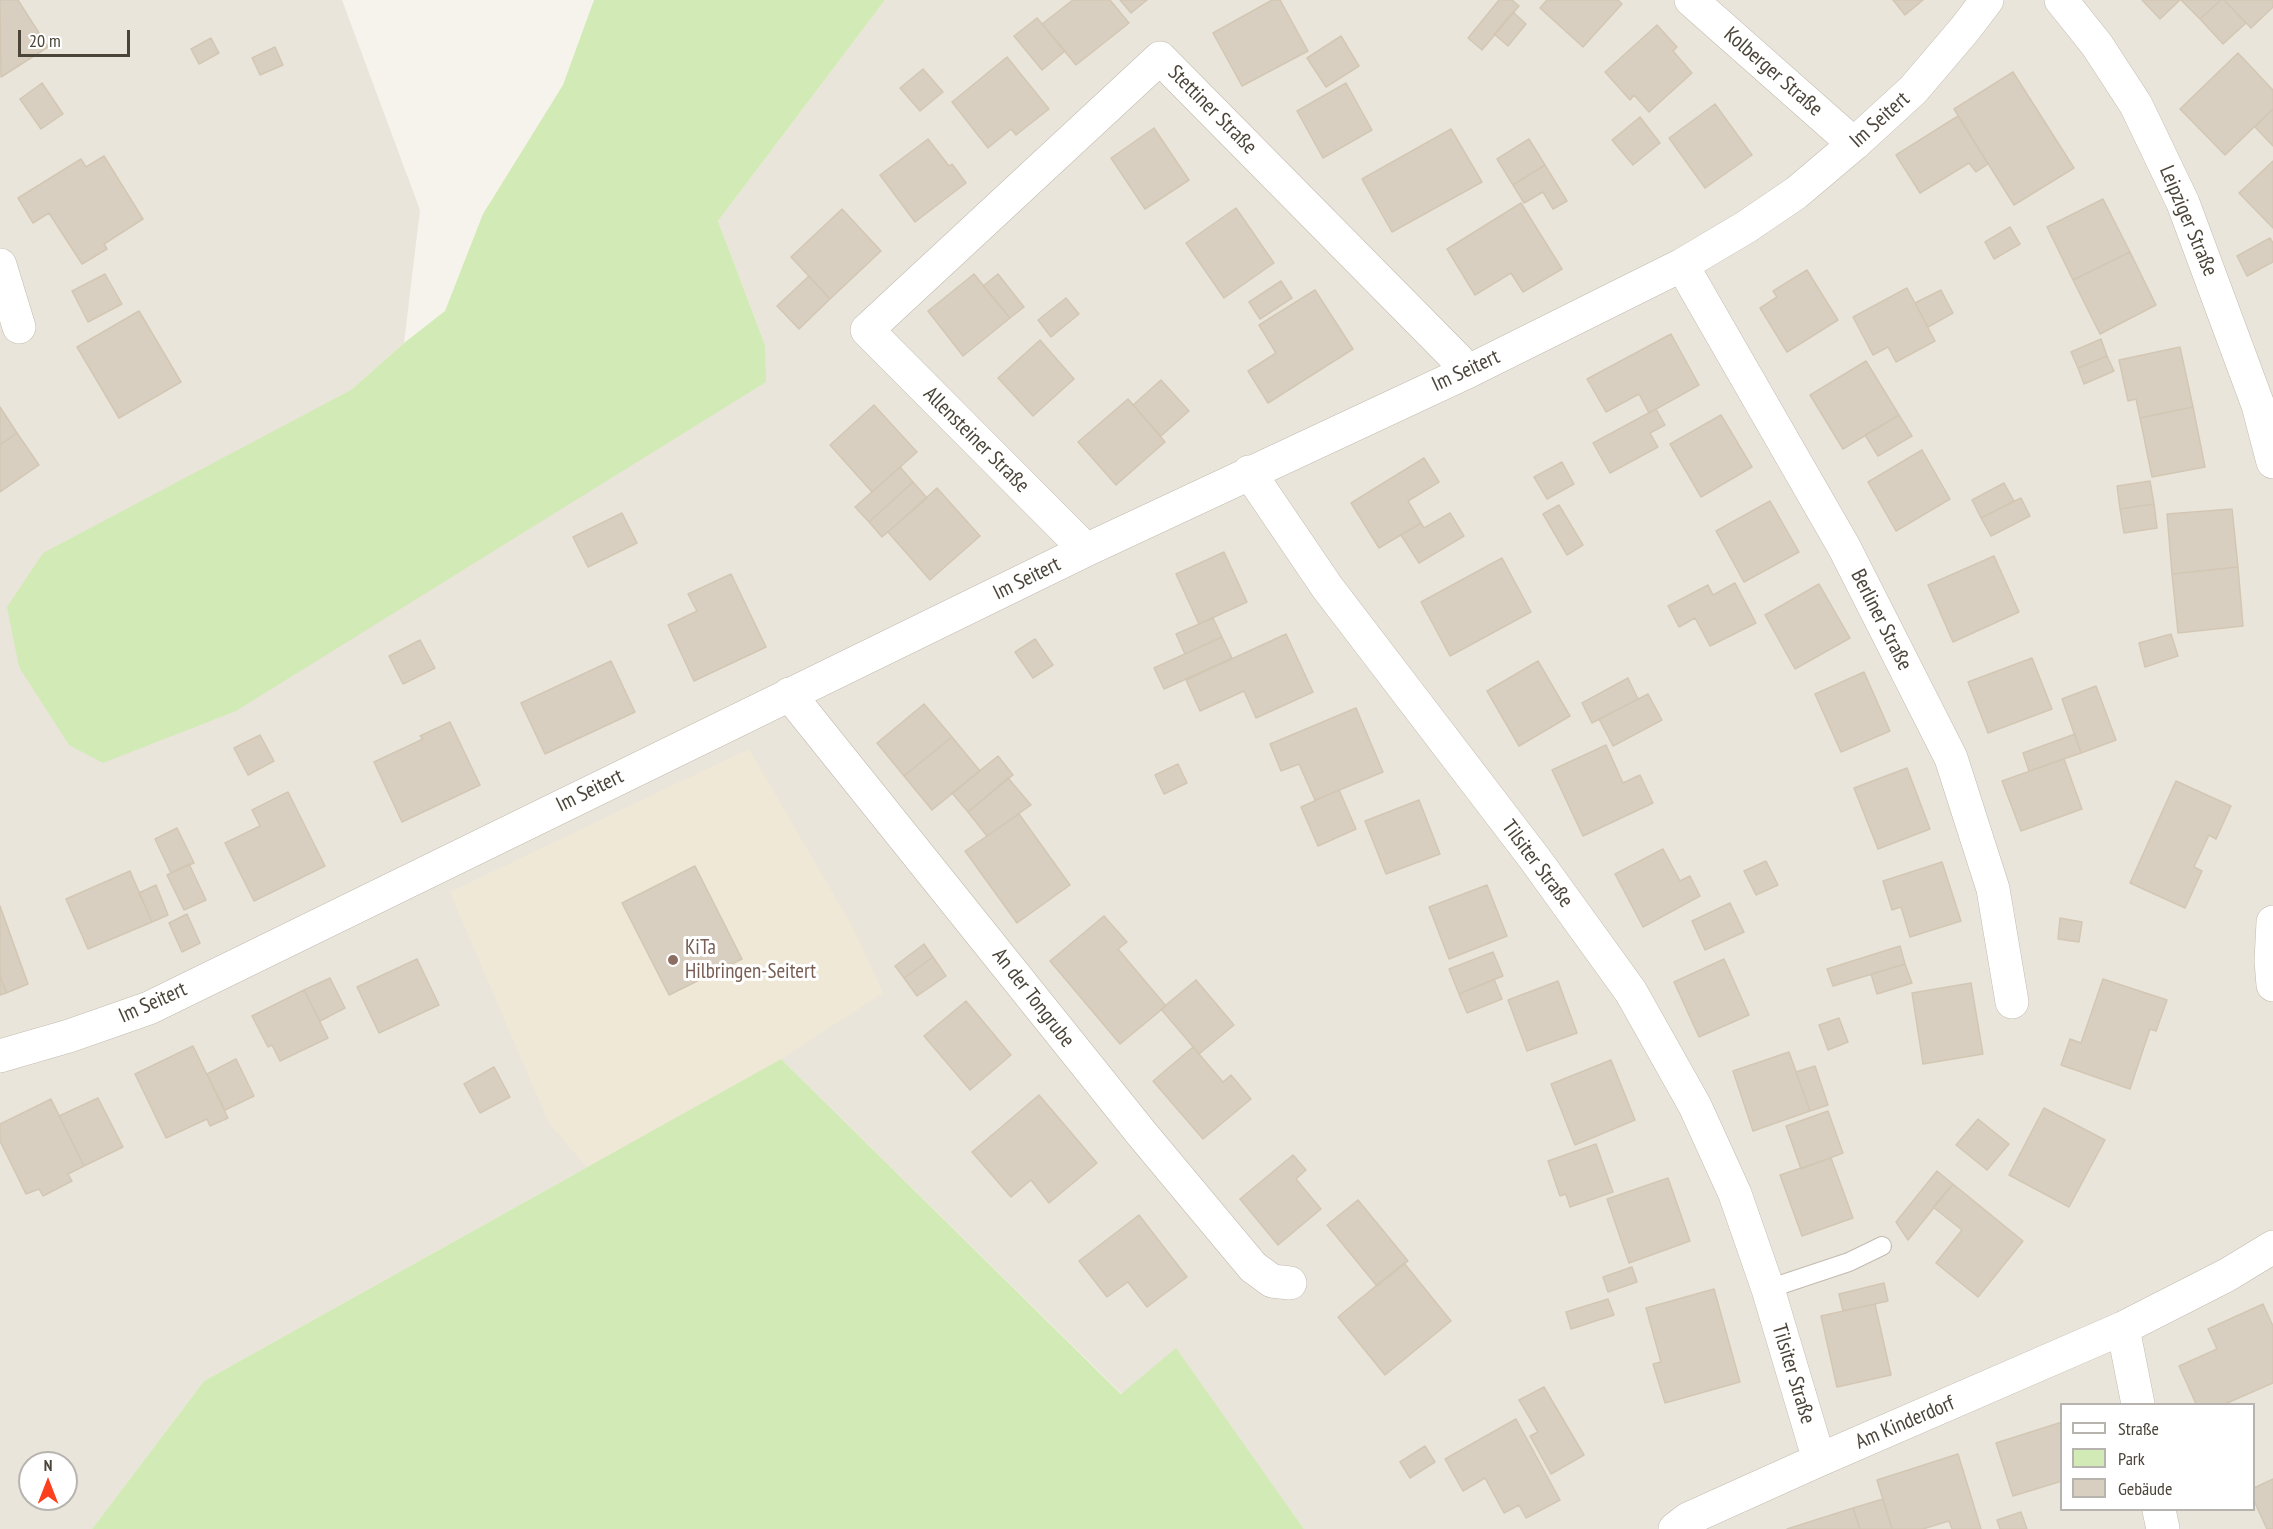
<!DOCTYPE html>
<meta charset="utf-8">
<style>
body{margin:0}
#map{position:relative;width:2273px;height:1529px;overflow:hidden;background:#f6f3ec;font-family:"PT Sans Narrow",sans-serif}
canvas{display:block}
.legend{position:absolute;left:2060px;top:1403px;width:195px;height:108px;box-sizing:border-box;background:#fff;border:2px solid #b7b4b0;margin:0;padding:8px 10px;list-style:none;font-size:18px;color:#4b4439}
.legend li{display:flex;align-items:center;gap:12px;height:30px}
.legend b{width:30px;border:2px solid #b7b4b0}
.north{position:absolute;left:18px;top:1451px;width:60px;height:60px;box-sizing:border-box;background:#fff;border:2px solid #b7b4b0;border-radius:50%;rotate:0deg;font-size:16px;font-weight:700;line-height:24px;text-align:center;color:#4b4439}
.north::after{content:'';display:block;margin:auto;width:21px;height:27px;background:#fc3f1d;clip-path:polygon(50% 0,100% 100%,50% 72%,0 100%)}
.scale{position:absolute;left:18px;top:30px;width:112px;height:27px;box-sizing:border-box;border:3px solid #4b4439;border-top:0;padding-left:8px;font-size:18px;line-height:21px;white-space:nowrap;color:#4b4439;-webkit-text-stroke:4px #fff;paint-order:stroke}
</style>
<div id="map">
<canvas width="2273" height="1529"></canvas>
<ul class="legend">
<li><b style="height:8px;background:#fff"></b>Straße</li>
<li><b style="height:16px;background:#d2eab5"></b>Park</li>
<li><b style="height:16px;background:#d8cfc1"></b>Gebäude</li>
</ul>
<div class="north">N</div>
<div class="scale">20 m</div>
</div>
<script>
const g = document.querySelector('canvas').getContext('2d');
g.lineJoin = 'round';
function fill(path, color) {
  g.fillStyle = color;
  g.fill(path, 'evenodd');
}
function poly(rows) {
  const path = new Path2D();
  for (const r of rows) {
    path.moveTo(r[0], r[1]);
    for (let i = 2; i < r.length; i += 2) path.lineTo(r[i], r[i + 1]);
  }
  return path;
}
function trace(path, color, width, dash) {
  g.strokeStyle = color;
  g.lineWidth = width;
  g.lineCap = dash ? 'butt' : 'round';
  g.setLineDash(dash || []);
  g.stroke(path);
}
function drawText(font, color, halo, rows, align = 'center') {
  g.font = font + ' "PT Sans Narrow",sans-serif';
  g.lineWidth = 6;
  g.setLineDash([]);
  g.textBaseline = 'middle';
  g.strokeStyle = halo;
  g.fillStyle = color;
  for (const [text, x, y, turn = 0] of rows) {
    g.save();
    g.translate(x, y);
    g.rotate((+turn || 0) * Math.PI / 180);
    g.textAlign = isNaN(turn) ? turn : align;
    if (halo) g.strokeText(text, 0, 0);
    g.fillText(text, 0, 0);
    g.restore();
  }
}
fill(poly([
 [0,0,342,0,420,210,404,343,351,390,765,345,718,221,885,0,2273,0,2273,1529,1304,1529,1176,1349,1122,1394,781,1059,204,1381,92,1529,0,1529],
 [2062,1404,2254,1404,2254,1510,2062,1510],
 [30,1463,66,1463,66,1499,30,1499]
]), '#eae5da');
fill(poly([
 [749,749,852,926,883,993,781,1059,587,1168,549,1123,450,892]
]), '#efe8d6');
fill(poly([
 [594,0,885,0,718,221,765,345,766,382,236,711,103,763,69,745,19,667,7,607,43,553,351,390,404,343,445,311,483,214,563,85],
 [781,1059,1121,1394,1176,1348,1304,1529,92,1529,204,1381]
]), '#d2eab5');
const building = poly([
 [0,0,18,0,48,47,1,77,0,0],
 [1073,0,1110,0,1129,23,1076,65,1042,24,1073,0],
 [1120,0,1147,0,1131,13,1120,0],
 [1272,0,1280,0,1308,51,1242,86,1213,33,1272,0],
 [1499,0,1512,0,1519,6,1482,50,1468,38,1499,0],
 [1547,0,1618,0,1622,4,1583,47,1540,8,1547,0],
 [1893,0,1923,0,1905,15,1893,0],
 [2142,0,2180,0,2160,19,2142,0],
 [2181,0,2221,0,2200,19,2181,0],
 [2221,0,2224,0,2246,23,2223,44,2200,19,2221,0],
 [2224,0,2273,0,2273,7,2251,28,2224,0],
 [1513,12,1526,24,1508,46,1494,34,1513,12],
 [1037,18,1065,51,1042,70,1014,36,1037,18],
 [1657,25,1677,47,1673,51,1692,73,1649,112,1634,95,1630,100,1605,72,1657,25],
 [1341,36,1359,66,1326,87,1307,58,1341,36],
 [211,38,219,53,199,64,191,49,211,38],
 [275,47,283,65,260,75,252,58,275,47],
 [2238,53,2273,90,2273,109,2225,155,2180,109,2238,53],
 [1007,57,1049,109,1016,135,1011,129,988,148,952,102,1007,57],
 [923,69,943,92,920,111,900,88,923,69],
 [2013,72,2074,168,2014,205,1954,109,2013,72],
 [42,83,63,114,41,129,20,99,42,83],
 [1346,83,1372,130,1323,158,1297,111,1346,83],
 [1715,104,1752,155,1705,188,1669,138,1715,104],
 [2273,109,2273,146,2255,127,2273,109],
 [1958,116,1988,164,1976,172,1969,163,1920,193,1896,155,1958,116],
 [1640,117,1660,143,1633,165,1612,140,1640,117],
 [1154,128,1189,180,1145,209,1111,158,1154,128],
 [1451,129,1482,182,1392,232,1362,179,1451,129],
 [928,139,949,166,952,164,966,183,915,222,880,175,928,139],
 [1529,139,1545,165,1513,185,1497,159,1529,139],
 [104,156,143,219,104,244,107,249,82,264,49,213,33,223,18,198,81,159,86,167,104,156],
 [2273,161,2273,228,2239,193,2273,161],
 [1545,165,1567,201,1553,209,1543,192,1524,203,1513,185,1545,165],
 [2103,199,2130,252,2073,280,2047,227,2103,199],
 [1521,203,1562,269,1523,292,1511,273,1475,295,1447,249,1521,203],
 [1236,208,1274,263,1224,298,1186,243,1236,208],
 [842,209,881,251,830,299,791,257,842,209],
 [2010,227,2020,244,1994,259,1985,242,2010,227],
 [2270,238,2273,243,2273,262,2247,276,2237,256,2270,238],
 [2130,252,2156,305,2100,334,2073,280,2130,252],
 [1807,270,1838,320,1787,352,1760,308,1777,297,1773,291,1807,270],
 [105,274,122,304,88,322,72,291,105,274],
 [974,274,1010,318,963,356,928,311,974,274],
 [998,274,1024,307,1010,318,983,286,998,274],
 [809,276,830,299,799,329,777,306,809,276],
 [1281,281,1292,298,1260,319,1249,302,1281,281],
 [1907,288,1935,341,1896,362,1888,347,1873,355,1853,317,1907,288],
 [1315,290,1353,349,1268,403,1248,371,1276,353,1259,325,1315,290],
 [1941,290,1953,313,1928,327,1915,303,1941,290],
 [1066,298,1079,314,1051,337,1038,320,1066,298],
 [139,311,181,382,119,418,77,347,139,311],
 [1671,334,1699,385,1649,413,1639,394,1606,412,1587,379,1671,334],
 [2101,339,2107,356,2078,368,2071,352,2101,339],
 [1040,340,1074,379,1033,416,998,378,1040,340],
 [2180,347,2193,407,2140,418,2136,399,2128,401,2119,360,2180,347],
 [2107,356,2114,371,2084,384,2078,368,2107,356],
 [1866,361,1899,415,1843,449,1810,395,1866,361],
 [1161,380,1189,411,1161,436,1133,405,1161,380],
 [1128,399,1165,442,1116,485,1078,442,1128,399],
 [874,405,917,452,872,492,830,445,874,405],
 [0,407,17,433,0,445,0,407],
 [2193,407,2205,467,2152,477,2140,418,2193,407],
 [1656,409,1665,425,1650,433,1658,447,1610,473,1593,443,1656,409],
 [1721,415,1752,467,1701,497,1670,444,1721,415],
 [1899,415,1912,436,1878,456,1865,435,1899,415],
 [17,433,39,465,0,492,0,445,17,433],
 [1922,450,1950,499,1896,531,1868,482,1922,450],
 [1424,458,1439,482,1408,501,1421,523,1379,548,1351,503,1424,458],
 [1562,462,1574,484,1547,499,1534,477,1562,462],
 [900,467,913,482,869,522,855,507,900,467],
 [2150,481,2154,504,2120,509,2117,486,2150,481],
 [913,482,927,498,882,537,869,522,913,482],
 [2004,483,2014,501,1981,518,1972,500,2004,483],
 [937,488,980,536,930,580,888,532,937,488],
 [2021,498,2030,516,1991,536,1981,518,2021,498],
 [1770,501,1799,552,1744,582,1716,531,1770,501],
 [2154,504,2157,528,2124,533,2120,509,2154,504],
 [1559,505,1583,545,1567,555,1543,514,1559,505],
 [2232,509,2238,567,2172,574,2167,514,2232,509],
 [622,513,637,543,588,567,573,537,622,513],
 [1450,513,1464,536,1419,563,1401,535,1421,523,1424,528,1450,513],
 [1224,552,1247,602,1199,624,1176,574,1224,552],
 [1994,556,2019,612,1953,642,1928,585,1994,556],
 [1502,558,1531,612,1450,656,1421,602,1502,558],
 [2238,567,2243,626,2178,633,2172,574,2238,567],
 [731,574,766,647,694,681,668,625,697,611,688,594,731,574],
 [1735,583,1756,623,1710,646,1695,618,1679,627,1668,606,1708,585,1713,595,1735,583],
 [1819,584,1850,638,1795,669,1765,615,1819,584],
 [1213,618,1222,637,1185,654,1176,634,1213,618],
 [1286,634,1313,692,1256,718,1244,691,1200,711,1186,680,1286,634],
 [2171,634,2178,656,2145,667,2139,643,2171,634],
 [1222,637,1232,658,1164,689,1154,668,1222,637],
 [1035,639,1053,665,1033,678,1015,652,1035,639],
 [420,640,435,668,403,684,389,656,420,640],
 [2032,658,2052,709,1988,733,1968,682,2032,658],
 [611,661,635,712,545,754,521,703,611,661],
 [1538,661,1570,716,1519,746,1487,691,1538,661],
 [1864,672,1890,731,1841,752,1815,694,1864,672],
 [1628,678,1638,699,1592,723,1582,703,1628,678],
 [2096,686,2116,740,2081,753,2062,699,2096,686],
 [1648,694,1662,720,1613,746,1599,719,1648,694],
 [924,704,952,737,904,776,877,743,924,704],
 [1356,708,1383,772,1315,800,1299,764,1281,771,1270,744,1356,708],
 [450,722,480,785,402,822,374,762,423,739,420,736,450,722],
 [2075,734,2081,753,2029,771,2023,753,2075,734],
 [260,735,274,761,248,775,234,748,260,735],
 [952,737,980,771,932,810,904,776,952,737],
 [1606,745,1623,783,1640,775,1653,803,1583,836,1552,770,1606,745],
 [998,756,1013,775,968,812,952,793,998,756],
 [2064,759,2082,809,2021,831,2002,781,2064,759],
 [1178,764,1187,783,1164,794,1155,775,1178,764],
 [1907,768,1930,829,1878,849,1854,788,1907,768],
 [1008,778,1031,805,987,836,968,812,1008,778],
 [2176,781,2231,806,2216,839,2209,835,2194,867,2202,871,2185,908,2130,883,2176,781],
 [1339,790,1356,829,1318,846,1301,807,1339,790],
 [288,792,325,866,254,901,225,843,260,826,252,810,288,792],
 [1419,800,1440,854,1386,874,1365,821,1419,800],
 [1019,814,1070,885,1017,923,965,851,1019,814],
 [177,828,194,863,171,873,155,839,177,828],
 [1663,849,1680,881,1690,876,1700,896,1643,927,1615,874,1663,849],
 [1766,861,1778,885,1756,895,1744,871,1766,861],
 [1942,862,1961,921,1910,937,1901,907,1892,910,1883,881,1942,862],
 [189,864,206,900,184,910,167,875,189,864],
 [695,866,742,959,669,995,622,903,695,866],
 [130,871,152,922,88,949,66,899,130,871],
 [156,885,168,915,152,922,139,893,156,885],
 [1487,885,1507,936,1449,959,1429,907,1487,885],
 [1730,903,1744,932,1705,950,1692,921,1730,903],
 [0,906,28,984,6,993,0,975,0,906],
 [187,914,200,943,182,952,169,923,187,914],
 [1104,916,1127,942,1118,949,1166,1006,1120,1044,1050,961,1104,916],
 [2060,918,2082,922,2079,942,2058,939,2060,918],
 [924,944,933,957,904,978,895,966,924,944],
 [1900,946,1905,964,1833,986,1827,969,1900,946],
 [1493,952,1503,976,1459,994,1449,969,1493,952],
 [933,957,946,976,917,996,904,978,933,957],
 [417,959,439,1005,379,1033,357,987,417,959],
 [1724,959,1749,1015,1699,1037,1674,982,1724,959],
 [1905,964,1912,983,1877,994,1871,974,1905,964],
 [0,975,6,993,0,995,0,975],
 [330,978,345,1008,320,1021,304,990,330,978],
 [1494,979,1502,999,1467,1013,1459,994,1494,979],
 [2103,979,2167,1000,2156,1031,2150,1029,2130,1089,2061,1065,2070,1039,2081,1043,2103,979],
 [1196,980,1234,1025,1199,1054,1161,1009,1196,980],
 [1558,981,1577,1033,1527,1051,1508,1000,1558,981],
 [1971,983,1983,1054,1923,1064,1912,993,1971,983],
 [304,990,328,1038,280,1061,272,1045,268,1047,252,1016,304,990],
 [966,1001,1011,1055,970,1090,924,1036,966,1001],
 [1839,1018,1848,1042,1828,1050,1819,1025,1839,1018],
 [193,1046,228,1118,210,1126,207,1119,166,1138,135,1074,193,1046],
 [1193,1047,1223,1082,1231,1075,1251,1099,1203,1139,1153,1081,1193,1047],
 [1789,1052,1810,1111,1753,1131,1733,1071,1789,1052],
 [236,1059,254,1096,225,1110,207,1074,236,1059],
 [1611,1060,1635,1120,1575,1145,1551,1084,1611,1060],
 [1815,1066,1828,1105,1810,1111,1796,1072,1815,1066],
 [494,1067,510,1097,480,1113,464,1084,494,1067],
 [1039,1095,1097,1163,1049,1203,1031,1180,1011,1197,972,1152,1039,1095],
 [98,1098,123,1147,84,1166,59,1116,98,1098],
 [51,1099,84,1166,68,1174,72,1181,43,1196,39,1189,26,1194,0,1141,0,1124,51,1099],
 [2044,1108,2105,1140,2069,1207,2009,1175,2044,1108],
 [1828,1111,1843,1153,1801,1169,1786,1126,1828,1111],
 [1978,1119,2009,1144,1987,1170,1956,1145,1978,1119],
 [1596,1144,1613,1192,1570,1207,1566,1194,1560,1196,1548,1161,1596,1144],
 [1293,1155,1306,1170,1296,1179,1321,1209,1278,1245,1240,1199,1293,1155],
 [1831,1158,1853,1218,1802,1236,1780,1175,1831,1158],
 [1937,1171,1953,1184,1908,1240,1896,1222,1937,1171],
 [1668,1178,1690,1241,1629,1263,1607,1199,1668,1178],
 [1953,1184,2023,1241,1978,1297,1936,1263,1962,1230,1933,1207,1953,1184],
 [1358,1200,1408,1261,1377,1286,1327,1225,1358,1200],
 [1139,1215,1187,1277,1147,1307,1128,1282,1107,1297,1079,1261,1139,1215],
 [1404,1263,1451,1321,1385,1375,1338,1317,1404,1263],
 [1632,1267,1637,1282,1608,1292,1603,1277,1632,1267],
 [1884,1283,1888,1301,1843,1311,1839,1294,1884,1283],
 [1714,1289,1740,1382,1665,1403,1653,1364,1661,1362,1646,1308,1714,1289],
 [1608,1299,1614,1315,1571,1329,1566,1312,1608,1299],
 [1875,1304,1891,1375,1837,1387,1821,1316,1875,1304],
 [2263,1304,2273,1326,2273,1383,2225,1404,2196,1404,2179,1366,2217,1349,2208,1329,2263,1304],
 [1544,1387,1584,1455,1551,1474,1530,1436,1538,1432,1519,1400,1544,1387],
 [1516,1419,1560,1500,1526,1518,1519,1505,1504,1513,1485,1478,1463,1491,1445,1459,1516,1419],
 [2062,1422,2062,1481,2013,1496,1996,1443,2062,1422],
 [1425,1446,1435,1462,1410,1478,1400,1462,1425,1446],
 [1958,1454,1981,1529,1952,1529,1949,1521,1923,1529,1892,1529,1877,1480,1958,1454],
 [2273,1479,2273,1529,2267,1529,2254,1501,2254,1488,2273,1479],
 [1883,1499,1892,1529,1860,1529,1853,1508,1883,1499],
 [1853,1508,1860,1529,1787,1529,1853,1508],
 [2021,1512,2027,1529,2000,1529,1997,1520,2021,1512]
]);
fill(building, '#d8cfc1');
trace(building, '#d3c7b4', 1.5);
const lane = poly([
 [1768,1289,1849,1262,1882,1246]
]);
const street = poly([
 [1691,0,1854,144],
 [2061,0,2097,45,2136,105,2183,203,2258,405,2273,462],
 [0,265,19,327],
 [1682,265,1844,547,1951,758,1993,889,2012,1002],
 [1249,472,1327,587,1535,859,1631,992,1695,1106,1735,1194,1768,1289,1819,1460],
 [1086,550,867,330,1160,58,1469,371],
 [789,694,1142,1134,1253,1267,1272,1281,1290,1283],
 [2273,922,2271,961,2273,985],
 [0,1056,69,1036,149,1008,1086,550,1469,371,1682,265,1746,227,1796,193,1854,144,1913,90,1965,29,1987,0],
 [2123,1328,2138,1404],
 [2159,1510,2163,1529],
 [1675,1529,1688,1519,1819,1460,2123,1328,2227,1275,2273,1247]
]);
trace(lane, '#c2bbae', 20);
trace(street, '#c2bbae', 34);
trace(lane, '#fff', 18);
trace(street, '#fff', 33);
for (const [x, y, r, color] of [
 [673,960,6,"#8d6e63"]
]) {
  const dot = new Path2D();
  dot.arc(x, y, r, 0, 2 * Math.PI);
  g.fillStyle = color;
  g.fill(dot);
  trace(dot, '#fff', 2);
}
drawText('21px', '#4b4439', '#fff', [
 ["Kolberger Straße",1773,72,41],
 ["Stettiner Straße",1212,110,45],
 ["Im Seitert",1880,120,-42],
 ["Leipziger Straße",2188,221,67],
 ["Im Seitert",1466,371,-25],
 ["Allensteiner Straße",976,440,45],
 ["Im Seitert",1027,579,-26],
 ["Berliner Straße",1881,620,63],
 ["Im Seitert",590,791,-26],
 ["Tilsiter Straße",1537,864,53],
 ["An der Tongrube",1033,998,52],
 ["Im Seitert",153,1003,-24],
 ["Tilsiter Straße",1793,1374,73],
 ["Am Kinderdorf",1905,1423,-23]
]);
drawText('21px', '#785e54', '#fff', [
 ["KiTa",685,948],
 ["Hilbringen-Seitert",685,972]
], 'left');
</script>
